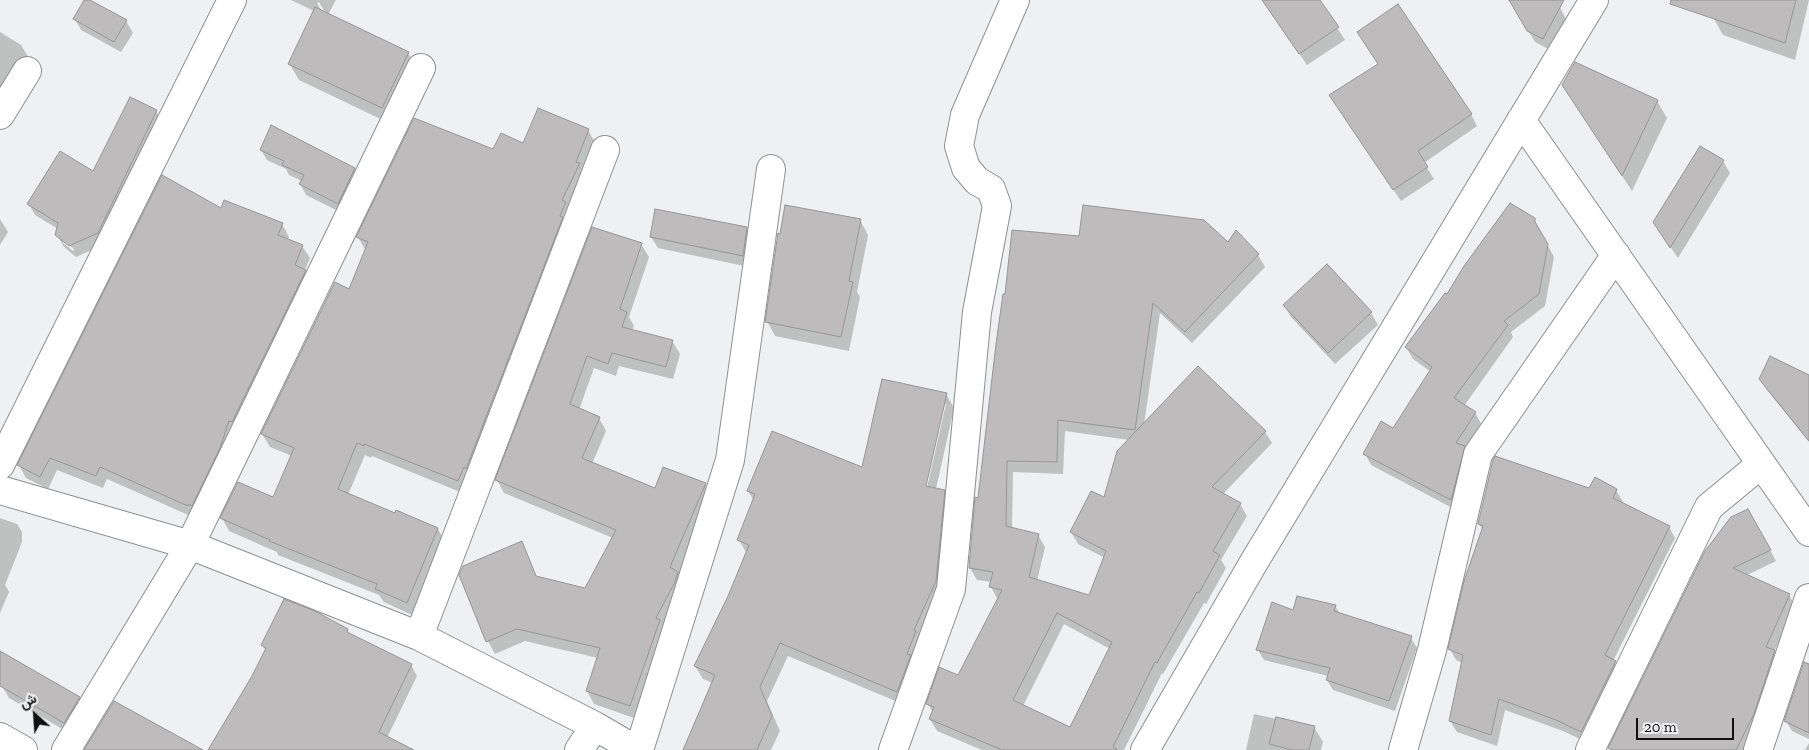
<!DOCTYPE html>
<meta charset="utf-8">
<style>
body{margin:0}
#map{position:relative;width:1809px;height:750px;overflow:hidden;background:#eff0f1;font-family:"Zilla Slab",Vazirmatn,serif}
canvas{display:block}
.north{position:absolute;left:10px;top:690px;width:50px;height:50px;-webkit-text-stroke:4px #eff0f1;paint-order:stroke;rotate:334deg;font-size:14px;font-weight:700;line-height:20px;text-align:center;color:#101011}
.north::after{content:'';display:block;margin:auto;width:18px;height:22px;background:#101011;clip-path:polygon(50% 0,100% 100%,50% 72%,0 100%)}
.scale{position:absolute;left:1636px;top:718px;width:98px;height:22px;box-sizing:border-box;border:2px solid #101011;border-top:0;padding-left:6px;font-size:15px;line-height:18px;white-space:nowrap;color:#101011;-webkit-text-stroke:4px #eff0f1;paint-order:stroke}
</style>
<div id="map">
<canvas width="1809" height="750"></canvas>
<div class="north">ش</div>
<div class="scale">20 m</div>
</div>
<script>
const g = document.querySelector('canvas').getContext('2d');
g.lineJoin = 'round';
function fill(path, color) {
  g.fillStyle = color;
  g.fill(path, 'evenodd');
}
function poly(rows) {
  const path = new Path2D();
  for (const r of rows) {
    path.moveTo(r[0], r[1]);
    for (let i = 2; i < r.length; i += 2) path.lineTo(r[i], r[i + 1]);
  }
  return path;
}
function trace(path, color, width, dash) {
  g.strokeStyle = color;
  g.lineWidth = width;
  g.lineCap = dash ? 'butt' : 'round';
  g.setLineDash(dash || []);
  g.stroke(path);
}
fill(poly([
 [85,0,126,21,133,33,121,52,81,30,75,19],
 [291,0,336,0,328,15,408,53,418,70,391,124,299,80,289,63,314,11],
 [319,2,325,12,322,12,317,3],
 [1272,0,1319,0,1345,40,1307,65,1273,16],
 [1511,0,1545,0,1560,7,1566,19,1550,50,1535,42],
 [1722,0,1809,0,1795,60,1723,35,1714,19],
 [0,32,21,45,29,58,0,103],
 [1379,65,1471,114,1477,126,1424,163,1434,179,1401,201,1338,107],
 [131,98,156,111,163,123,105,244,76,257,64,247,57,235,58,229,35,215,29,204,93,173],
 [63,240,74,249,73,251,63,243],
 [1657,101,1667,118,1632,191,1574,102],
 [588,130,596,144,465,494,372,456,371,458,365,455,348,495,396,514,438,529,445,542,414,616,384,602,379,595,278,555,277,552,229,531,222,518,274,499,292,456,270,447,262,434,350,290,366,251,358,237,494,151],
 [1701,148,1723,161,1730,173,1678,258,1661,233],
 [261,150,354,169,360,179,344,214,306,195,300,184,302,181,289,175,286,169,267,160],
 [221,209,282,224,289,237,288,240,302,246,310,258,305,270,312,283,195,518,107,479,103,488,57,470,48,489,26,478,19,465],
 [0,219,8,232,0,245],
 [1534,219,1554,257,1545,306,1511,332,1513,337,1464,406,1475,413,1482,425,1458,511,1371,465,1365,454,1393,429,1431,372,1413,359,1406,347,1447,296],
 [860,220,868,235,857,292,860,297,849,351,775,336,767,321],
 [746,228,753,240,749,267,658,248,651,237],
 [1080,237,1228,243,1258,255,1265,267,1192,343,1160,313,1144,425,1265,432,1272,443,1223,494,1240,504,1247,516,1221,560,1226,568,1206,604,1204,603,1163,674,1162,673,1124,750,982,750,937,731,930,719,933,713,928,704,959,677,998,600,991,587,992,582,977,580,970,568,979,499],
 [1065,431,1129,440,1105,499,1071,532,1078,544,1105,558,1090,597,1037,581,1045,547,1038,535,1012,529,1013,472,1063,474],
 [1064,624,1110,649,1071,729,1023,706],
 [641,244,649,257,629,317,634,326,632,330,672,341,680,354,673,379,619,366,616,376,594,368,579,410,599,418,606,431,592,464,656,490,705,484,712,497,679,575,685,586,637,719,594,704,587,691,598,658,525,641,495,654,488,641,521,543,537,577,585,589,613,538,504,493,497,480],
 [1327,266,1371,313,1378,325,1335,364,1291,317,1284,305],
 [1809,377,1809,442,1767,390,1760,379],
 [946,394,954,408,936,489,944,491,952,505,943,595,905,705,788,656,767,701,780,731,771,750,689,750,713,683,703,679,695,666,729,596,747,554,739,540,754,501,748,491,863,469],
 [943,404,946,404,926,492,924,492],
 [1595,479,1616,490,1623,502,1622,503,1669,527,1675,538,1613,661,1622,674,1588,743,1563,731,1505,710,1497,746,1457,732,1450,721,1463,663,1456,660,1450,649,1483,530,1479,524,1589,490],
 [1748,510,1776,561,1745,576,1789,595,1795,606,1774,652,1780,662,1747,750,1611,750,1610,748],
 [0,518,17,524,22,532,22,542,5,585,9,592,0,613],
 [1335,606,1341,615,1411,638,1417,648,1395,711,1333,690,1327,680,1328,676,1264,660,1258,650,1294,611],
 [347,630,351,635,411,665,417,676,387,738,411,750,210,750,253,677,266,651,262,645],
 [1809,665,1809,739,1792,731,1786,721],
 [2,686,79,698,85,710,71,734,9,698],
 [1254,714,1314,727,1323,742,1321,750,1246,750],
 [1809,743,1809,750,1805,750]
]), '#0003');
const building = poly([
 [84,0,90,0,127,20,114,42,73,19,84,0],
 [1262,0,1320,0,1339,27,1299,54,1262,0],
 [1509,0,1564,0,1543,39,1527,31,1509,0],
 [1671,0,1796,0,1785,43,1670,4,1671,0],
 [1398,4,1472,114,1418,151,1428,167,1393,190,1329,95,1378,64,1357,32,1398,4],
 [315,7,409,52,382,108,288,64,315,7],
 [1575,62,1658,100,1622,176,1562,85,1575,62],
 [130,97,157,110,98,233,69,246,55,235,58,223,27,204,60,151,93,171,130,97],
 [538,108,589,129,576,162,580,163,562,200,566,202,560,216,563,217,466,469,464,467,458,481,364,444,364,446,357,443,338,489,395,513,396,510,438,528,407,603,375,589,377,584,269,541,270,540,220,518,238,482,273,497,294,448,261,434,335,282,349,289,368,242,356,237,414,118,493,149,501,133,523,143,538,108],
 [271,125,355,168,338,204,299,184,304,175,282,165,284,161,260,150,271,125],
 [1700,146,1724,160,1670,248,1653,222,1700,146],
 [162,175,221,208,224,200,283,223,278,235,303,245,295,265,306,270,232,422,229,421,220,448,192,506,189,504,188,506,100,467,96,476,50,458,40,477,17,465,162,175],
 [1510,203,1535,218,1535,222,1548,244,1539,294,1504,321,1508,325,1454,398,1476,412,1456,443,1465,446,1451,500,1363,454,1381,421,1393,428,1432,367,1405,347,1445,293,1447,294,1464,266,1510,203],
 [785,205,861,219,849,281,853,282,841,337,765,322,778,233,780,234,785,205],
 [1083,205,1204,220,1228,242,1236,230,1259,254,1185,332,1153,303,1135,430,1058,420,1057,462,1007,461,1006,526,1039,534,1029,577,1089,595,1106,551,1070,532,1091,491,1104,497,1117,451,1198,366,1266,431,1212,487,1241,503,1213,551,1220,555,1199,593,1197,592,1157,663,1155,662,1113,747,1118,750,1002,750,929,719,934,707,926,704,939,667,958,675,1002,590,989,587,993,572,969,568,975,497,978,498,996,344,1003,294,1005,294,1012,230,1079,236,1083,205],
 [1057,613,1112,642,1070,727,1013,700,1057,613],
 [655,209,747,227,743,256,650,237,655,209],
 [592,227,642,243,620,309,627,312,622,327,673,340,666,367,612,353,608,364,587,356,570,404,600,417,582,458,655,488,663,467,706,483,670,567,678,572,675,582,656,618,660,620,630,706,586,691,600,648,517,629,486,642,459,575,463,566,522,541,536,576,585,588,616,530,495,480,592,227],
 [1327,264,1372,312,1328,353,1283,305,1327,264],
 [1770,356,1809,375,1809,441,1759,379,1770,356],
 [882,379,947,393,926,486,945,490,936,581,914,630,916,631,907,654,911,655,897,692,780,643,760,687,772,716,757,750,683,750,715,675,694,666,728,596,749,545,737,540,755,494,747,491,772,431,862,467,882,379],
 [1495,456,1589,488,1595,477,1617,489,1613,498,1670,526,1605,655,1616,661,1581,732,1556,720,1499,699,1491,735,1449,721,1463,655,1448,649,1464,581,1483,526,1478,524,1493,460,1495,456],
 [1748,509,1771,550,1733,568,1790,594,1766,647,1775,650,1754,714,1736,750,1612,750,1608,748,1705,551,1731,517,1748,509],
 [1297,596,1336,605,1334,611,1412,636,1389,701,1326,680,1330,668,1256,650,1272,602,1293,610,1297,596],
 [284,599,315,611,348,629,347,632,412,664,379,732,414,750,208,750,252,676,266,648,261,645,284,599],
 [0,651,80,697,64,723,0,686,0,651],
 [1804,662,1809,664,1809,733,1784,721,1804,662],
 [114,701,203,750,84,750,114,701],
 [1276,717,1315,726,1309,750,1292,750,1269,744,1276,717]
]);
fill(building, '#bdbbbc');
trace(building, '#969596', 1);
const minor = poly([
 [0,115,27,71],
 [1521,120,1809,532],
 [0,465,232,0],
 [0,490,190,545,419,636,595,726,636,750],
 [419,636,605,150],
 [0,737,23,750],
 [66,750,190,545,421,68],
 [579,750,595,726],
 [639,750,730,460,771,169],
 [893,750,951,589,977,312,997,206,991,189,977,181,966,168,959,146,965,115,1015,0],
 [1145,750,1254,562,1594,0],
 [1403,750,1432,650,1478,454,1616,255],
 [1590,750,1709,507,1761,464],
 [1758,750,1809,598]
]);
trace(minor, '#8e8f90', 30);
trace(minor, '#fff', 28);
</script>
